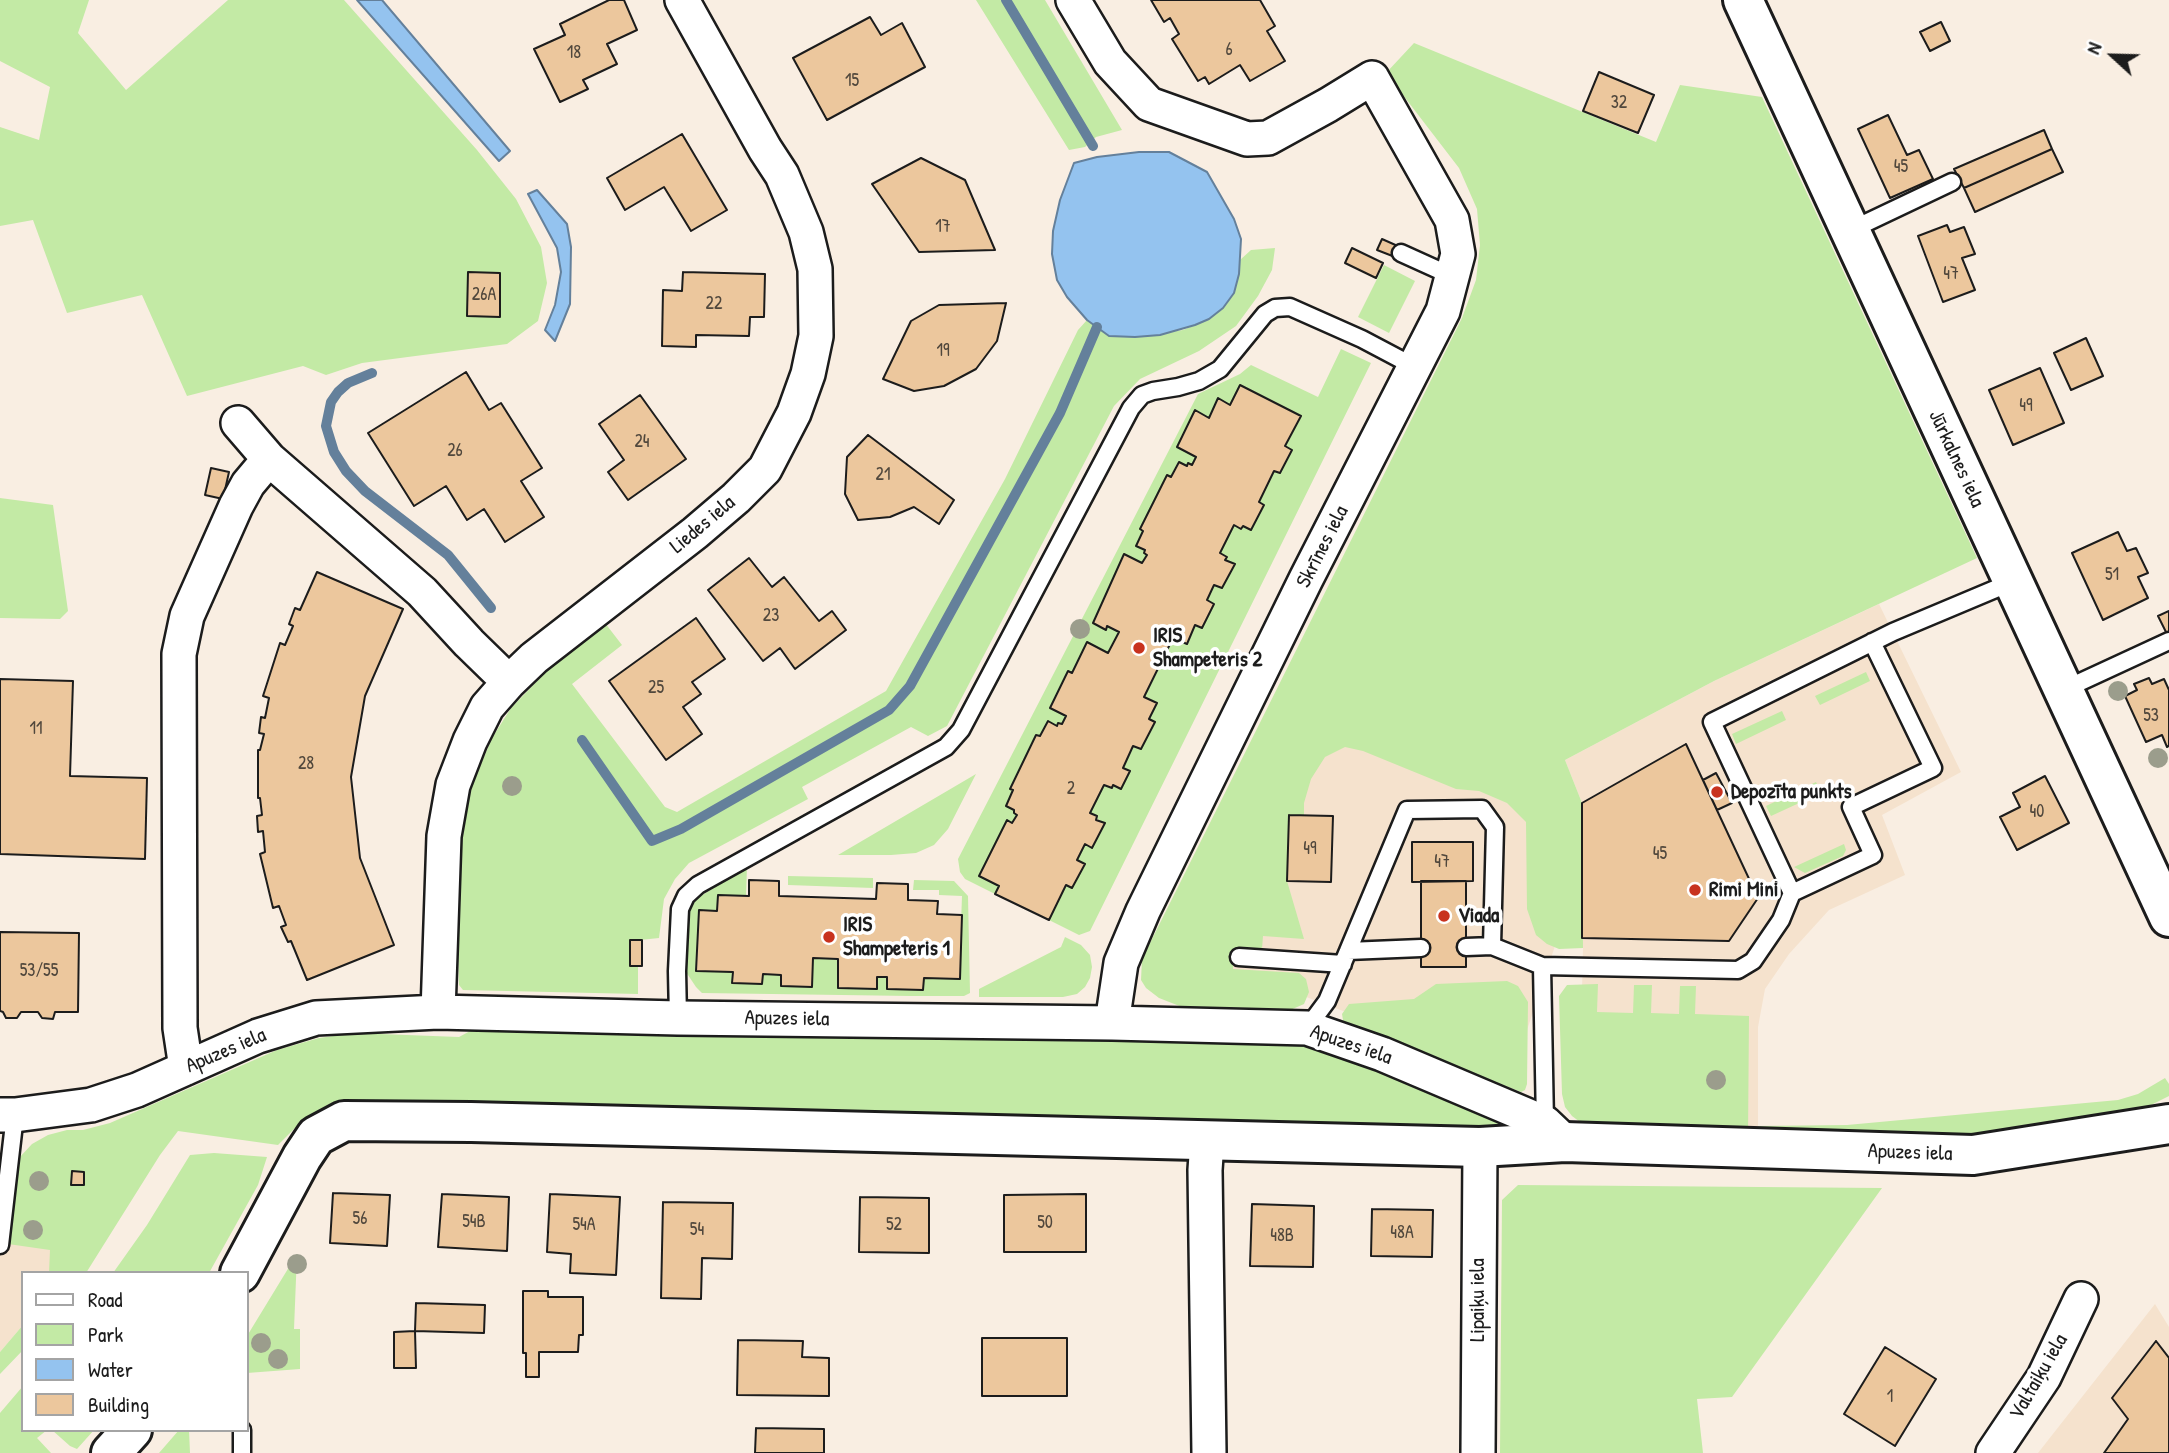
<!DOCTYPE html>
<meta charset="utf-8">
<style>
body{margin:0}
#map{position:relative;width:2169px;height:1453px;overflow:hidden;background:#f9eee2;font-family:"Patrick Hand",sans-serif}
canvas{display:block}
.legend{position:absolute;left:21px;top:1271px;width:228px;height:161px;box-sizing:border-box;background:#fff;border:2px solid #a4a4a4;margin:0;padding:9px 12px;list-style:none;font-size:21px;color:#1c1c1c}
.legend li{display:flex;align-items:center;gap:14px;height:35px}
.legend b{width:35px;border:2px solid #a4a4a4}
.north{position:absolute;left:2078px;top:21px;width:70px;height:70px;-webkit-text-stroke:5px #fff;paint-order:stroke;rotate:292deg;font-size:19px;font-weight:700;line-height:28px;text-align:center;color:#1c1c1c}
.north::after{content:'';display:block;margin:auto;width:24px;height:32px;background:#1c1c1c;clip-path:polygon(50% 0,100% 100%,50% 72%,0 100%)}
</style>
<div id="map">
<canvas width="2169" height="1453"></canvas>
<ul class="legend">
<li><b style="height:9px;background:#fff"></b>Road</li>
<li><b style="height:19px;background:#c3eaa5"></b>Park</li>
<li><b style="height:19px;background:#94c3ef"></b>Water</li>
<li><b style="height:19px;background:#ecc79d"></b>Building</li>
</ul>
<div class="north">N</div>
</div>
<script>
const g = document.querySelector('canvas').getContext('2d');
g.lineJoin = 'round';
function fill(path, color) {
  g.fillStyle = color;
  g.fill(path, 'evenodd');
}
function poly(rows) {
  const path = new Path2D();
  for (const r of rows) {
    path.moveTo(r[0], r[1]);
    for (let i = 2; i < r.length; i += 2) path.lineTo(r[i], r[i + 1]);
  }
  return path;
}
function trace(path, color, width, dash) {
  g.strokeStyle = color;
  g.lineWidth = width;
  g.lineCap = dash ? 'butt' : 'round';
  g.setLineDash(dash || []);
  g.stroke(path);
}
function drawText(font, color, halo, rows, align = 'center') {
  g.font = font + ' "Patrick Hand",sans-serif';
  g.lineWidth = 7;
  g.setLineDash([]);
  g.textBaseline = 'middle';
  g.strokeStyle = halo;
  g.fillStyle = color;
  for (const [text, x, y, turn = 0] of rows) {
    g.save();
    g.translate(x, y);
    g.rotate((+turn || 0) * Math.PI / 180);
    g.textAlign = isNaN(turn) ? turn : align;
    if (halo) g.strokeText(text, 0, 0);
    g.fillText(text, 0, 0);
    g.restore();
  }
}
fill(poly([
 [1879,604,1961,772,1882,815,1905,875,1829,910,1789,954,1765,989,1758,1027,1758,1139,1579,1121,1583,948,1582,803,1565,760,1714,681],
 [1375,735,1525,798,1568,907,1512,1075,1301,995,1208,993,1326,746],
 [0,1157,19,1158,15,1199,50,1250,51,1264,49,1273,23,1273,23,1325,0,1352],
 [2155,1304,2169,1327,2169,1453,2038,1453]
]), '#f5e2cd');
fill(poly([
 [0,0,89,0,78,33,126,90,228,0,344,0,477,150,516,199,541,247,547,283,538,321,507,344,362,363,326,375,303,366,187,396,142,295,67,313,33,220,0,226,0,127,39,140,50,87,0,61],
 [976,0,1045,0,1122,130,1096,137,1085,147,1069,150],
 [1414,43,1656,142,1680,85,1762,97,1977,558,1714,681,1565,760,1582,803,1583,948,1559,949,1547,944,1536,935,1527,909,1526,822,1507,803,1479,791,1456,789,1363,751,1345,747,1325,757,1311,779,1304,803,1304,815,1289,815,1287,881,1304,939,1263,936,1262,949,1234,948,1233,969,1299,973,1306,979,1309,992,1304,1004,1288,1011,1182,1007,1159,998,1146,988,1141,980,1142,959,1462,318,1476,280,1480,245,1477,209,1459,168,1386,73],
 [1275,248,1272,270,1258,296,1236,326,1199,351,1140,379,1114,406,947,726,928,736,911,727,802,787,808,799,689,863,675,879,664,899,659,938,630,941,631,966,638,966,638,994,463,990,459,985,457,917,462,843,470,790,492,738,511,708,547,671,605,623,622,645,572,684,665,807,677,812,805,738,886,691,1005,479,1078,330,1087,320,1109,336,1135,337,1183,330,1209,319,1223,308,1234,293,1240,260,1251,250],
 [1384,265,1415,281,1389,333,1358,317],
 [1341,349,1371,363,1090,931,1079,935,1049,920,1066,885,1072,888,1084,864,1077,860,1085,844,1092,847,1104,824,1090,813,1104,785,1112,788,1113,785,1121,789,1130,771,1123,768,1133,746,1141,749,1155,722,1149,719,1157,703,1144,697,1173,638,1187,644,1195,625,1202,628,1214,604,1207,600,1227,557,1220,553,1234,525,1241,528,1243,526,1252,529,1264,505,1259,502,1274,471,1280,473,1292,450,1285,446,1300,415,1241,385,1230,405,1218,399,1209,418,1196,411,1196,457,1192,465,1188,464,1187,466,1178,462,1171,477,1167,475,1140,529,1143,531,1136,546,1145,550,1144,553,1147,555,1142,563,1124,555,1093,622,1106,629,1107,626,1119,632,1108,653,1087,642,1072,673,1068,671,1051,708,1066,716,1062,724,1058,723,1057,726,1048,721,1040,736,1036,735,1010,789,1013,790,1006,805,1014,810,1014,813,1017,815,1012,823,1008,821,979,876,999,886,995,894,965,879,960,872,958,859,1198,394,1240,374,1251,365,1318,397],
 [0,498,53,505,68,611,60,619,0,618],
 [1866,672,1870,681,1820,705,1815,696],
 [1782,711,1786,720,1736,744,1732,734],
 [976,774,948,829,934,845,916,853,891,855,838,855],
 [1816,782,1821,793,1771,816,1766,806],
 [1844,844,1846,850,1843,856,1805,873,1794,867],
 [747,867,746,896,718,895,717,911,699,911,696,971,733,972,732,982,763,974,781,975,781,986,812,987,813,958,838,959,838,988,877,989,877,977,887,977,887,989,922,990,924,978,959,979,962,896,939,895,939,890,913,890,914,880,954,881,968,896,970,993,964,996,911,996,702,993,696,987,686,972,688,904],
 [788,876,873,878,873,888,788,885],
 [1065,937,1081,945,1090,955,1092,967,1090,978,1085,987,1077,994,1063,997,979,997,979,989,1061,947],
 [1507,981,1518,986,1528,1002,1527,1084,1525,1090,1521,1092,1354,1027,1344,1026,1342,1014,1349,1004,1414,999,1436,984],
 [1598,984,1597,1012,1633,1013,1634,985,1652,985,1651,1013,1679,1014,1680,986,1696,986,1695,1014,1749,1016,1748,1137,1588,1128,1572,1116,1565,1107,1562,1094,1559,996,1567,985],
 [472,1030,1286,1042,1339,1051,1500,1118,1503,1124,1494,1129,368,1100,339,1105,302,1121,278,1145,178,1131,160,1155,86,1273,49,1273,50,1250,8,1244,19,1158,32,1144,48,1135,67,1130,83,1130,110,1123,277,1050,319,1038,354,1033,459,1037],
 [2165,1078,2169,1084,2169,1096,2143,1109,2037,1130,1939,1140,1758,1139,1758,1126,1847,1125,2118,1100,2138,1094],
 [214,1153,267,1157,258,1185,209,1273,113,1273,147,1225,190,1155],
 [1518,1185,1882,1188,1732,1397,1697,1399,1703,1453,1500,1453,1502,1200],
 [297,1254,294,1329,300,1329,300,1369,247,1373,247,1336],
 [23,1325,23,1350,0,1374,0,1352],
 [23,1386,23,1430,47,1430,37,1438,51,1453,0,1453,0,1413],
 [52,1430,94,1430,77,1449,70,1446],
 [179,1430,189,1430,190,1453,159,1453]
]), '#c3eaa5');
const water = poly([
 [357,0,382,0,510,151,499,161,357,0],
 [1139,152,1169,152,1207,172,1234,219,1241,239,1239,274,1234,293,1223,308,1209,319,1195,325,1160,335,1135,337,1109,336,1087,320,1067,297,1057,280,1052,254,1053,231,1060,200,1074,163,1097,157,1139,152],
 [537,190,567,224,571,247,570,304,555,341,545,330,555,305,561,272,557,248,528,194,537,190]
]);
fill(water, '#94c3ef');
trace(water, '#64809b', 2);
trace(poly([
 [1006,0,1093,146],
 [372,373,348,383,338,392,331,402,326,426,334,452,346,471,365,491,448,555,491,608],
 [582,740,652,841,681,829,889,710,910,686,1060,413,1097,327]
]), '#64809b', 10);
const building = poly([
 [609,0,624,0,637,30,607,44,617,64,583,80,588,89,560,102,534,49,565,35,560,24,609,0],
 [1151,0,1260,0,1275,26,1267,31,1285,61,1250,81,1240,65,1209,84,1205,77,1198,81,1172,39,1179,34,1170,18,1164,22,1151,0],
 [870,17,881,35,902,23,925,67,827,120,793,58,870,17],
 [1941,22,1950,41,1930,51,1920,32,1941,22],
 [1599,72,1654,95,1638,133,1583,111,1599,72],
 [1888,115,1907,155,1919,150,1933,179,1890,198,1858,129,1888,115],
 [2044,130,2052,149,1964,188,1954,169,2044,130],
 [682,134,727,210,691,231,664,187,625,210,607,178,682,134],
 [2052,149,2063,172,1975,212,1964,188,2052,149],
 [921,158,965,180,995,250,919,252,872,184,921,158],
 [1947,225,1950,232,1964,227,1975,254,1962,258,1975,290,1943,302,1918,236,1947,225],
 [1382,239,1400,247,1395,257,1377,250,1382,239],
 [1352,248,1383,263,1376,278,1345,263,1352,248],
 [468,272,500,273,500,317,467,316,468,272],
 [683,272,765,274,764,317,750,317,749,336,696,335,696,347,662,346,663,290,682,291,683,272],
 [1006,303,997,341,976,369,944,386,914,391,883,379,911,321,939,305,1006,303],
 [2086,338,2103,376,2071,390,2054,353,2086,338],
 [2040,368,2064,423,2013,445,1989,390,2040,368],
 [466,372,489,410,501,403,542,468,521,481,544,517,505,542,484,509,467,520,446,486,414,506,368,433,466,372],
 [1240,385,1301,416,1285,446,1292,450,1280,473,1274,471,1259,502,1264,505,1251,530,1243,526,1241,529,1234,525,1220,553,1227,557,1225,560,1235,564,1222,588,1214,585,1207,600,1214,604,1202,628,1195,625,1187,644,1173,638,1144,697,1157,703,1149,719,1155,722,1141,749,1133,746,1123,768,1130,771,1121,789,1113,785,1112,788,1104,785,1090,813,1097,816,1096,820,1105,823,1092,848,1085,844,1077,860,1085,864,1072,888,1066,885,1049,920,995,894,999,886,979,876,1007,820,1012,823,1017,815,1014,813,1014,810,1006,806,1013,790,1010,789,1036,735,1040,736,1048,721,1057,726,1058,723,1062,724,1066,716,1050,708,1068,671,1072,673,1087,642,1108,653,1119,632,1107,626,1106,630,1093,623,1124,554,1142,563,1147,555,1144,553,1145,550,1136,546,1143,531,1140,529,1167,475,1171,477,1179,462,1187,466,1188,463,1192,465,1196,457,1177,447,1195,410,1209,418,1218,398,1230,405,1240,385],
 [640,395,686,459,628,500,608,472,624,460,599,424,640,395],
 [868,435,954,500,939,524,914,507,890,517,858,520,845,494,847,457,868,435],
 [211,468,229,472,223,499,205,495,211,468],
 [2118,532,2127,551,2136,548,2148,573,2138,577,2148,598,2103,620,2072,553,2118,532],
 [749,558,772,587,784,577,819,621,832,611,846,630,795,669,780,648,763,661,708,590,749,558],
 [317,572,403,609,365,696,351,777,360,858,394,945,307,980,291,941,288,942,281,927,286,925,279,906,273,908,260,854,265,852,263,831,258,832,257,816,262,815,260,798,258,798,258,750,260,750,264,734,259,733,261,717,265,718,269,698,263,696,280,643,285,645,293,626,289,624,295,608,300,610,317,572],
 [2169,611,2169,638,2158,616,2169,611],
 [696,618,725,659,692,682,701,694,683,707,702,734,666,760,609,681,696,618],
 [2149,678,2152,684,2164,679,2169,690,2169,746,2167,747,2162,735,2146,742,2125,696,2137,690,2134,684,2149,678],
 [0,679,73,681,70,776,147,778,145,859,0,854,0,679],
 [1686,744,1758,898,1729,941,1582,938,1582,803,1686,744],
 [1716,773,1732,803,1717,810,1703,780,1716,773],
 [2045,776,2069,823,2017,850,2000,817,2020,807,2013,793,2045,776],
 [1289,815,1333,816,1331,882,1287,881,1289,815],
 [1412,842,1473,842,1473,881,1412,882,1412,842],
 [749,880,779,881,779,896,876,899,877,883,908,884,908,900,938,901,937,914,962,915,960,979,924,978,923,990,887,989,887,977,877,977,877,989,838,988,838,959,813,958,812,987,781,986,781,975,763,974,762,984,732,983,733,972,696,971,699,910,717,911,718,895,749,896,749,880],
 [1421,881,1466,881,1466,967,1421,967,1421,881],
 [0,932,79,933,78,1012,55,1012,53,1019,42,1018,38,1012,21,1012,17,1018,6,1018,3,1012,0,1011,0,932],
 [630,940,642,940,642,966,630,966,630,940],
 [72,1171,84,1172,84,1185,71,1185,72,1171],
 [333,1193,390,1195,387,1246,330,1243,333,1193],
 [442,1194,509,1197,507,1251,438,1247,442,1194],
 [550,1194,620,1197,616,1275,570,1273,571,1254,547,1252,550,1194],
 [1086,1194,1086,1252,1004,1252,1004,1195,1086,1194],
 [860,1197,929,1198,929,1253,859,1252,860,1197],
 [663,1202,733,1203,732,1259,702,1258,701,1299,661,1298,663,1202],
 [1252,1204,1314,1206,1313,1267,1250,1266,1252,1204],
 [1372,1209,1433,1210,1432,1257,1371,1256,1372,1209],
 [523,1291,548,1291,548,1297,583,1297,583,1335,579,1335,578,1352,539,1352,539,1377,526,1377,526,1353,523,1353,523,1291],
 [416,1303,485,1305,484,1333,415,1331,416,1303],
 [415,1331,416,1368,394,1368,394,1332,415,1331],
 [982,1338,1067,1338,1067,1396,982,1396,982,1338],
 [738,1340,803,1341,802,1357,829,1358,829,1396,737,1395,738,1340],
 [2156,1341,2169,1358,2169,1453,2104,1453,2128,1419,2112,1398,2156,1341],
 [1885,1347,1936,1379,1895,1446,1844,1414,1885,1347],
 [756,1428,824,1429,824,1453,755,1453,756,1428]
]);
fill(building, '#ecc79d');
trace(building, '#1c1c1c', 2);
const lane = poly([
 [1851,230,1952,182],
 [1401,253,1454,277],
 [2063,690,2169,641],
 [1792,893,1873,855,1851,807,1933,768,1872,642],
 [1466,947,1492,946],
 [1348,951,1421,948],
 [1239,957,1343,964],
 [1542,966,1545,1123],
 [678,1018,677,971,680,909,686,896,698,885,946,747,961,730,1131,408,1142,395,1153,391,1178,387,1199,381,1220,369,1265,314,1275,308,1290,307,1362,339,1415,367],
 [1307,1028,1327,1001,1407,810,1482,809,1495,827,1492,946,1542,966,1738,970,1753,961,1781,920,1792,893,1712,722,1893,632,2012,582],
 [0,1245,15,1115],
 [242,1430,242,1453]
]);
const street = poly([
 [1073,0,1110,62,1149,104,1247,139,1268,138,1328,105,1372,78,1452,220,1458,254,1443,311,1306,579,1143,911,1121,963,1112,1023],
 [238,423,269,459,422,592,469,643,509,682],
 [438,1012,444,836,453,785,470,741,487,707,509,682,534,658,695,533,736,498,765,469,794,413,808,374,816,336,815,269,806,232,782,175,765,149,682,0],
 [186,1068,180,1028,179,654,187,616,236,506,248,484,269,459],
 [0,1115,15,1115,91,1105,137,1090,258,1036,316,1018,438,1012,678,1018,1112,1023,1307,1028,1382,1054,1545,1123,1565,1142],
 [1207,1141,1205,1170,1209,1453],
 [1478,1453,1480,1147],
 [1993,1453,2044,1377,2081,1299]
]);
const secondary = poly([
 [1743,0,2169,917],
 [240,1273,302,1157,316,1136,344,1121,471,1122,1480,1147,1565,1142,1973,1155,2169,1124],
 [111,1453,132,1430]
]);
trace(lane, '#1c1c1c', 21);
trace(street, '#1c1c1c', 38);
trace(secondary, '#1c1c1c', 44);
trace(lane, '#fff', 16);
trace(street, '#fff', 33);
trace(secondary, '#fff', 38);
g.fillStyle = '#9b9d8c';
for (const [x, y] of [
 [1080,629],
 [2118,691],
 [2158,758],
 [512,786],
 [1716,1080],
 [39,1181],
 [33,1230],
 [297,1264],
 [261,1343],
 [278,1359]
]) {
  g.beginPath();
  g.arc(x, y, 10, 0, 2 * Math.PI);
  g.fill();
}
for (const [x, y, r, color] of [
 [1139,648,7,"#c8321e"],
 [1717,792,7,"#c8321e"],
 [1695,890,7,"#c8321e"],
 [1444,916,7,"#c8321e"],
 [829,937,7,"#c8321e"]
]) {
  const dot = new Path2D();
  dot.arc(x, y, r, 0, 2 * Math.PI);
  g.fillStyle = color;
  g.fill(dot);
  trace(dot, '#fff', 2.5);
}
drawText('18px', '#50473c', null, [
 ["6",1229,50],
 ["18",574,53],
 ["15",852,81],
 ["32",1619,103],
 ["45",1901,167],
 ["17",943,227],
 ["47",1951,274],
 ["26A",484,295],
 ["22",714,304],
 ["19",943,351],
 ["49",2026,406],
 ["24",642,442],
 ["26",455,451],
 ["21",883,475],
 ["51",2112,575],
 ["23",771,616],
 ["25",656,688],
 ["53",2151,716],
 ["11",36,729],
 ["28",306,764],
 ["2",1071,789],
 ["40",2037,812],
 ["49",1310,849],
 ["45",1660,854],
 ["47",1442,862],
 ["53/55",39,971],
 ["56",360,1219],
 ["54B",474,1222],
 ["50",1045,1223],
 ["54A",584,1225],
 ["52",894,1225],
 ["54",697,1230],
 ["48A",1402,1233],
 ["48B",1282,1236],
 ["1",1890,1397]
]);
drawText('21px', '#1c1c1c', '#fff', [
 ["Jūrkalnes iela",1956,459,65],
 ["Liedes iela",703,525,-40],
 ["Skrīnes iela",1323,547,-63],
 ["Apuzes iela",787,1019,1],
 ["Apuzes iela",1351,1045,19],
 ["Apuzes iela",226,1051,-23],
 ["Apuzes iela",1910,1153,2],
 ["Lipaiķu iela",1478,1300,-90],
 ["Valtaiķu iela",2039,1377,-60]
]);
drawText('bold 21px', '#1c1c1c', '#fff', [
 ["IRIS",1153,636],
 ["Shampeteris 2",1153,660],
 ["Depozīta punkts",1731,792],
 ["Rimi Mini",1709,890],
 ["Viada",1458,916],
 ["IRIS",843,925],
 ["Shampeteris 1",843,949]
], 'left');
</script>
